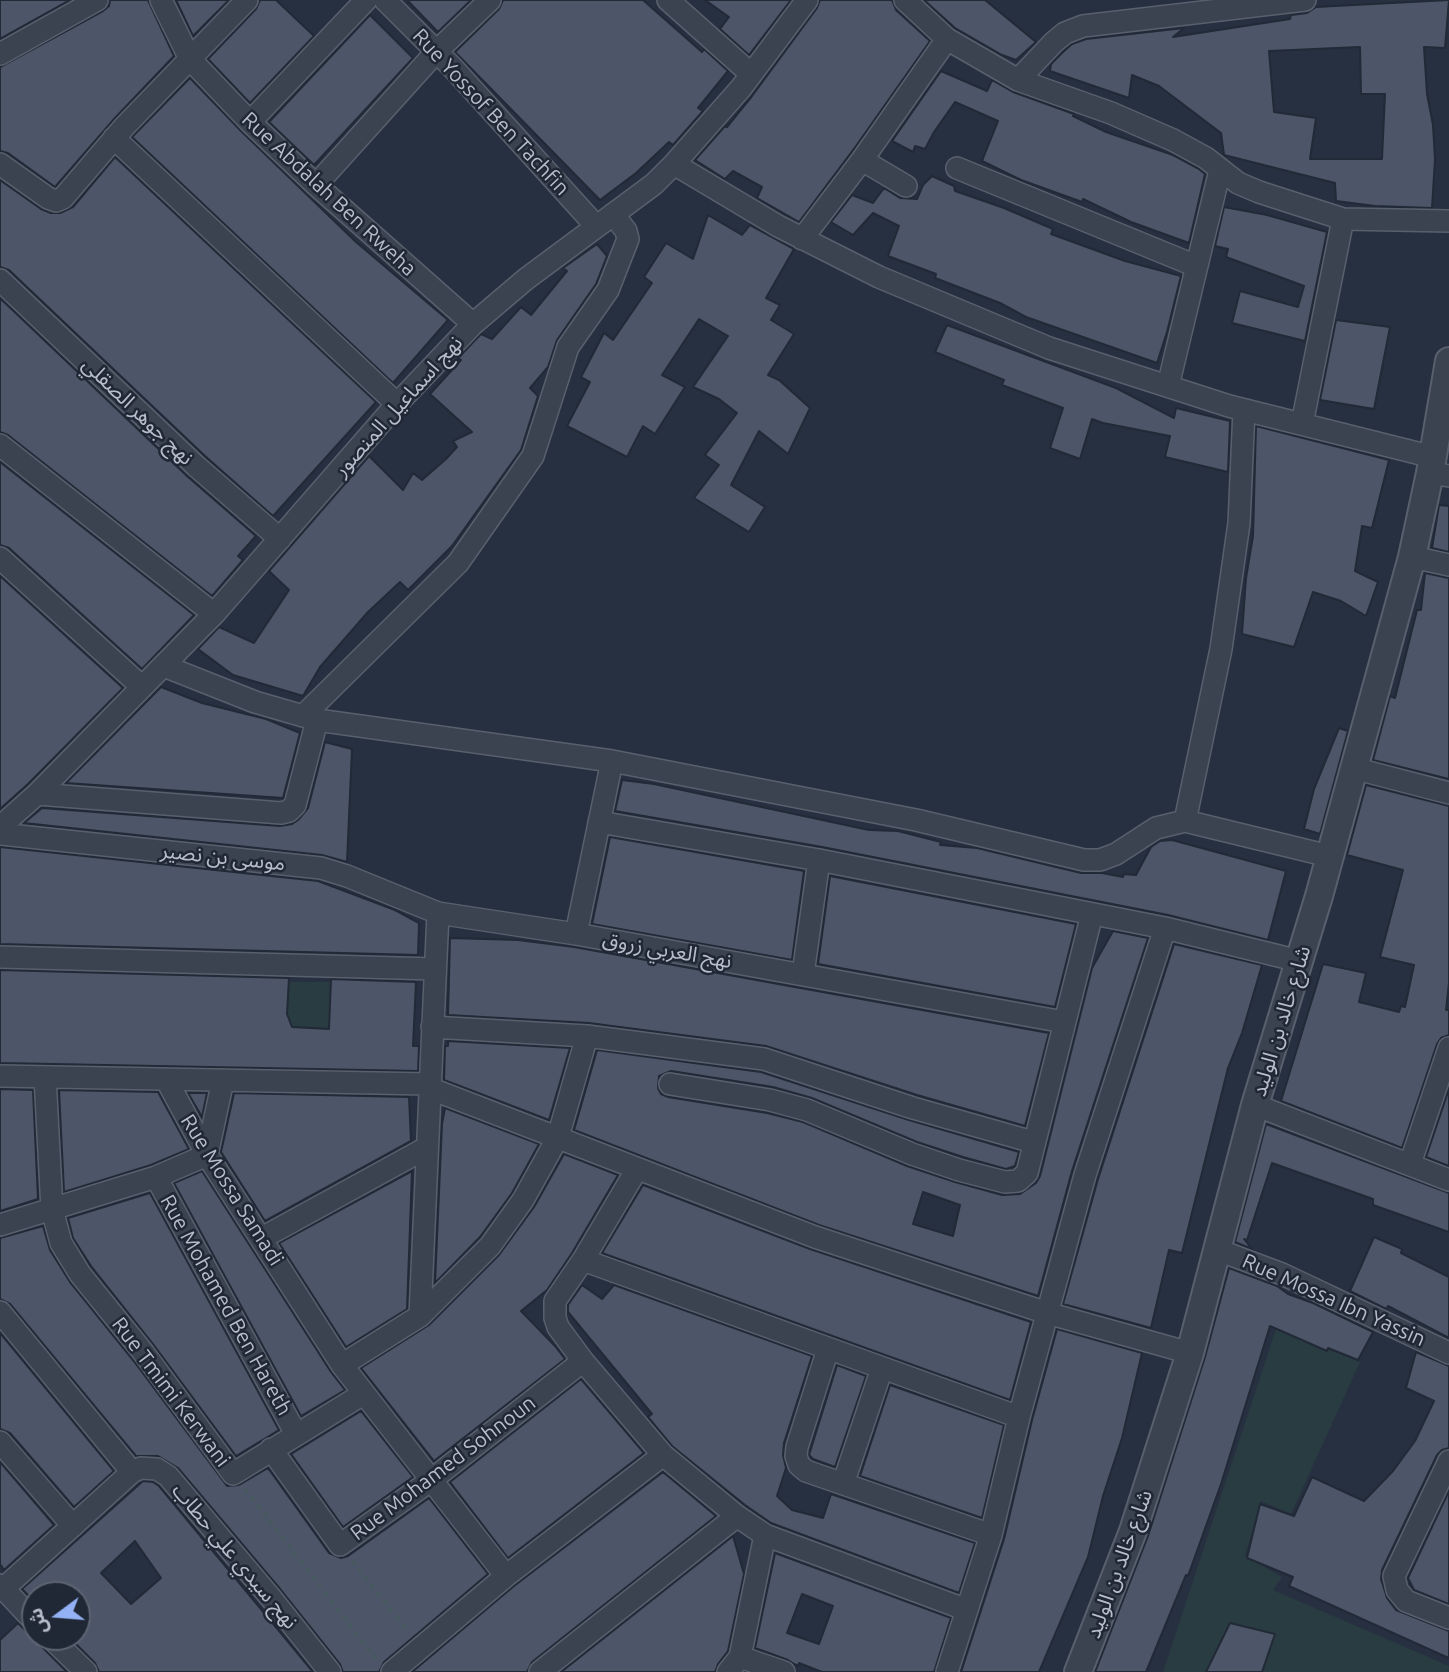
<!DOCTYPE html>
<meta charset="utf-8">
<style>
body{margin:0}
#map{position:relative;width:1449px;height:1672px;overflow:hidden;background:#273040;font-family:Ubuntu,"Noto Sans Arabic",sans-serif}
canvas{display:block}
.north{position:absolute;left:21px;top:1581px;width:70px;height:70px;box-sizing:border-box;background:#202735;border:2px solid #5c6371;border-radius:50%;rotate:254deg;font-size:19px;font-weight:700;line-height:28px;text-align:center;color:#b7bdca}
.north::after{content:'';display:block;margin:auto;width:24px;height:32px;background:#93b1f4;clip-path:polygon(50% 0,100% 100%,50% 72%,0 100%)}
</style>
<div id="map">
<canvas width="1449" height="1672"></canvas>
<div class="north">ش</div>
</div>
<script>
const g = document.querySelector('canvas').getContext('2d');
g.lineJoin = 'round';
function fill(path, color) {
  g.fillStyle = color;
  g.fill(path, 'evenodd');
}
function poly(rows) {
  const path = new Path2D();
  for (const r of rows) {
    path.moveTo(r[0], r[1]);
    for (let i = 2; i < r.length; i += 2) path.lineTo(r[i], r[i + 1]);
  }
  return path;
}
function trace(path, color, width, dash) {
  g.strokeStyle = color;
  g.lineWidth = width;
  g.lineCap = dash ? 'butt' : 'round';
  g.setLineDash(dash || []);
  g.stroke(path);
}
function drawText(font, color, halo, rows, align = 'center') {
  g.font = font + ' Ubuntu,"Noto Sans Arabic",sans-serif';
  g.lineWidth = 5;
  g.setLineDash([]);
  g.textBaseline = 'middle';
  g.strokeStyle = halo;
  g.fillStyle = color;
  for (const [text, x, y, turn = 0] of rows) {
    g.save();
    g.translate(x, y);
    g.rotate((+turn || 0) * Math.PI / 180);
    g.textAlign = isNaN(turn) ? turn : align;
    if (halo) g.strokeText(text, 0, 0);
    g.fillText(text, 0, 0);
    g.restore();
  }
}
fill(poly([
 [289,982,331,982,330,1028,287,1027],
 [1276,1329,1360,1362,1291,1514,1261,1501,1245,1556,1282,1577,1273,1590,1449,1666,1449,1672,1163,1672]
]), '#293c41');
const building = poly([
 [0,0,70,0,0,39,0,0],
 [110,0,148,0,174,56,115,118,55,187,8,153,0,151,0,67,103,11,109,6,110,0],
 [176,0,229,0,193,36,176,0],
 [260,0,276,0,314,36,250,103,208,59,256,9,260,0],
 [407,0,471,0,438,32,407,0],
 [503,0,643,0,702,52,704,49,728,71,698,108,703,111,673,145,669,142,636,173,600,200,455,52,499,9,503,0],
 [705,0,791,0,749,55,720,29,729,17,705,0],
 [820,0,892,0,896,10,930,41,856,146,799,222,757,198,762,187,733,171,725,179,695,160,725,126,727,127,752,96,817,8,820,0],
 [924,0,985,0,1036,42,1016,60,1002,55,955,28,924,0],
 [1449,0,1445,48,1424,47,1427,94,1433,125,1435,159,1432,208,1375,206,1336,201,1335,183,1224,155,1221,133,1159,86,1132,75,1129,98,1050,71,1051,64,1063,52,1072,44,1086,39,1184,28,1173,37,1290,19,1291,15,1307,13,1316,7,1449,0],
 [1360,47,1361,94,1385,94,1382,159,1310,159,1316,118,1274,112,1269,51,1360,47],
 [370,15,413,58,314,165,269,122,370,15],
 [941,71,987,91,992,80,1013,92,1074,114,1073,116,1106,132,1173,155,1199,169,1205,174,1189,243,1131,222,1083,199,1082,202,1021,180,982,161,998,121,955,102,934,132,925,149,915,146,913,152,892,141,941,71],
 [190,78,241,131,356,242,448,320,393,383,132,137,190,78],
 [115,157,376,402,273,516,205,456,9,270,0,267,0,180,41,209,51,213,60,213,73,207,115,157],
 [932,176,954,186,955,191,1004,208,1053,229,1051,234,1125,261,1181,276,1167,332,1157,363,1026,317,1000,303,935,278,936,274,888,256,899,226,873,213,853,235,831,222,852,195,873,203,884,188,900,198,917,199,923,185,932,176],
 [1224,207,1267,215,1327,232,1305,341,1232,323,1240,291,1298,307,1304,286,1226,257,1228,249,1215,246,1224,207],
 [708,215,742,235,750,225,794,249,766,298,780,305,771,320,794,334,768,375,779,380,810,408,788,454,759,431,731,485,765,507,749,532,694,498,719,465,705,455,737,413,719,399,693,387,728,336,699,319,662,375,685,387,655,434,643,426,627,457,567,426,590,382,581,377,604,333,613,340,652,283,644,277,666,243,693,259,708,215],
 [597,244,607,256,596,284,557,340,548,367,530,388,538,396,521,450,452,546,408,590,400,582,368,612,320,667,303,696,233,675,198,649,219,627,254,643,289,590,269,571,369,456,403,490,413,473,422,480,446,459,457,447,453,441,472,432,430,394,461,360,458,358,481,334,492,339,521,307,531,315,567,271,563,268,597,244],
 [0,298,187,476,256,536,238,556,243,560,212,596,8,435,0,432,0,298],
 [1336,320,1390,327,1374,409,1320,400,1336,320],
 [947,325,1116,388,1174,418,1176,408,1230,421,1228,472,1165,457,1170,436,1103,423,1092,419,1080,459,1050,448,1063,408,1002,385,1004,380,935,352,947,325],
 [1256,426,1389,460,1372,528,1362,526,1355,571,1378,582,1366,616,1341,601,1313,592,1294,647,1242,634,1246,578,1253,536,1256,426],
 [0,462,194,615,142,669,9,548,0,545,0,462],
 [1439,505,1449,506,1449,552,1432,548,1439,505],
 [1425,573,1449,578,1449,779,1373,760,1390,696,1395,698,1417,610,1421,610,1425,573],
 [0,576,123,688,28,784,0,809,0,576],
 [161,687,202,703,266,719,300,733,283,798,66,783,161,687],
 [1339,728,1348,731,1320,834,1304,829,1314,789,1339,728],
 [325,742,352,749,347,862,322,855,24,823,42,808,280,826,292,824,298,820,308,808,325,742],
 [622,780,654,784,869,830,898,831,941,842,940,845,977,848,1081,873,1102,873,1123,877,1124,874,1136,875,1151,847,1160,841,1172,840,1286,871,1268,940,1168,915,822,847,615,811,622,780],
 [1366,785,1449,806,1449,983,1446,1010,1449,1010,1449,1035,1441,1038,1437,1044,1402,1148,1281,1101,1323,964,1366,973,1359,1002,1399,1012,1401,1006,1405,1007,1414,965,1380,957,1403,870,1347,855,1366,785],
 [610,837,804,871,792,960,592,924,610,837],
 [0,847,318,881,395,910,419,923,418,955,0,944,0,847],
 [830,876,1076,924,1055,1007,818,964,830,876],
 [1113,931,1148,938,1072,1171,1038,1296,819,1225,574,1130,597,1050,761,1072,909,1120,1019,1152,1015,1166,1006,1169,963,1157,917,1142,812,1098,773,1087,671,1071,659,1076,658,1088,661,1094,668,1097,767,1113,803,1122,907,1166,955,1182,1002,1195,1020,1194,1036,1183,1040,1176,1092,968,1113,931],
 [923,1192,960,1205,953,1236,913,1224,923,1192],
 [450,938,518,940,574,947,1049,1033,1025,1126,917,1095,766,1046,589,1023,448,1015,450,938],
 [1174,944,1262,965,1242,1033,1228,1068,1182,1253,1169,1250,1151,1328,1063,1304,1098,1179,1174,944],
 [0,970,289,978,287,1014,292,1027,329,1029,331,979,416,982,413,1046,419,1046,418,1071,0,1063,0,970],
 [448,1041,570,1048,549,1120,444,1080,445,1046,448,1046,448,1041],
 [0,1089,33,1090,38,1199,0,1211,0,1089],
 [1449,1089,1449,1166,1426,1157,1449,1089],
 [59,1090,158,1092,189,1149,151,1165,64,1192,59,1090],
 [188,1093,207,1093,202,1117,188,1093],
 [234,1093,409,1097,411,1141,265,1221,221,1152,234,1093],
 [445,1108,539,1144,512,1193,480,1237,435,1283,442,1124,445,1108],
 [1266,1124,1449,1193,1449,1232,1373,1205,1373,1199,1272,1163,1247,1240,1244,1239,1252,1249,1235,1242,1266,1124],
 [564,1154,618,1175,572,1253,547,1290,521,1311,555,1346,565,1359,434,1461,361,1368,429,1325,499,1255,534,1207,564,1154],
 [202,1171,331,1372,345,1390,301,1416,174,1183,202,1171],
 [412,1171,407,1309,346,1347,279,1243,412,1171],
 [643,1185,810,1249,1031,1322,1010,1400,602,1253,643,1185],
 [150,1193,279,1430,236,1456,153,1344,91,1266,73,1238,68,1218,150,1193],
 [43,1226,50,1250,70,1282,133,1360,227,1486,239,1485,268,1468,329,1553,341,1558,348,1556,429,1498,488,1574,384,1662,379,1672,343,1672,340,1664,281,1590,178,1468,158,1456,136,1456,10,1304,0,1299,0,1238,43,1226],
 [1374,1237,1402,1249,1401,1253,1449,1277,1449,1338,1388,1306,1386,1309,1350,1291,1374,1237],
 [1229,1268,1277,1286,1288,1294,1313,1303,1373,1332,1358,1360,1328,1348,1327,1351,1270,1326,1221,1484,1188,1576,1186,1575,1146,1672,1095,1672,1148,1536,1205,1357,1229,1268],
 [582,1285,602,1299,614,1285,812,1356,784,1443,783,1455,786,1468,777,1496,792,1510,823,1518,831,1494,975,1543,959,1593,771,1523,745,1505,672,1446,648,1417,652,1414,568,1312,568,1305,582,1285],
 [1057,1329,1142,1353,1122,1438,1103,1496,1088,1557,1039,1672,961,1672,1004,1539,1032,1420,1057,1329],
 [0,1333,114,1471,74,1507,10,1433,0,1429,0,1333],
 [1416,1352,1449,1366,1449,1448,1442,1450,1437,1455,1382,1570,1381,1579,1387,1598,1396,1610,1449,1631,1449,1658,1289,1586,1293,1577,1247,1558,1260,1504,1294,1516,1312,1477,1364,1501,1393,1471,1415,1441,1434,1401,1406,1388,1416,1352],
 [837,1365,866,1376,835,1467,813,1459,809,1455,837,1365],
 [581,1379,644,1453,508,1558,450,1482,581,1379],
 [890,1385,1004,1425,982,1518,860,1476,890,1385],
 [361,1411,413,1477,343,1527,291,1454,361,1411],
 [0,1462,54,1525,4,1570,0,1564,0,1462],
 [663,1472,716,1516,532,1662,527,1672,412,1672,514,1586,663,1472],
 [143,1481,153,1482,159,1486,313,1672,99,1672,95,1663,69,1637,77,1637,77,1595,28,1595,22,1589,143,1481],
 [135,1541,161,1578,131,1604,101,1573,135,1541],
 [1449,1491,1449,1604,1414,1590,1408,1578,1449,1491],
 [733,1536,744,1574,728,1651,718,1664,715,1672,561,1672,733,1536],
 [775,1553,951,1618,934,1672,822,1672,799,1663,798,1666,794,1664,788,1660,755,1648,775,1553],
 [802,1594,833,1606,819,1644,787,1633,802,1594],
 [18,1623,26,1631,37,1637,41,1646,67,1672,0,1672,0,1640,18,1623],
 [1230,1623,1275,1634,1262,1672,1206,1672,1230,1623]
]);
fill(building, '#4d5668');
trace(building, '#222937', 2);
const minor = poly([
 [161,0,190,59,250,122,316,185,473,324],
 [385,0,453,68,596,226],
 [668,0,751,74],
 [905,0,947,39,1018,80,1111,113,1173,140,1206,158,1238,183,1259,192,1343,219,1449,221],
 [0,54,97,0],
 [1018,80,1054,42,1065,33,1083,26,1305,0],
 [250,122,366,0],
 [114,138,397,404],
 [862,160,906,186],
 [0,164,48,198,56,201,63,198,124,127,247,0],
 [674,164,778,226,879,277,1049,348,1229,406,1433,457],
 [957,168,1196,266],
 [316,185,437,51,490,0],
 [802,239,862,160,947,39],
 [0,280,196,466,280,539],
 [1168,386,1220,170],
 [1302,424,1343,219],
 [0,445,214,614],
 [1430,473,1449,476],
 [1412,557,1449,565],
 [0,558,142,687],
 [164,666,255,702,317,720,612,761,916,820,1084,860,1100,860,1116,854,1156,828,1185,821,1329,856],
 [303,716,458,563,533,456,568,347,608,290,628,239,626,231,613,214],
 [1353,768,1449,793],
 [37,794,281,813,289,811,295,805,317,720],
 [1185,821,1221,649,1239,523,1244,410],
 [599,822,819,860,1165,928,1299,961],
 [0,827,37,794,214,614,397,404,473,324,526,279,654,184,674,164,741,88,807,0],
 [0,834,321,868,347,876,438,913,576,934,1064,1022],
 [576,934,612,761],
 [0,957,435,969],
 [803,974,819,860],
 [432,1027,587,1036,764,1059,913,1108,1033,1142],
 [0,1076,429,1084],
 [45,1077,52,1209,61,1243,80,1274,143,1352,233,1474,363,1394],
 [166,1079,207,1155,342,1365,506,1576],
 [670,1084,770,1100,807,1110,912,1154,959,1170,1005,1182,1018,1181,1027,1173,1092,914],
 [429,1088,815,1237,1047,1313,1190,1353],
 [1255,1105,1449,1180],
 [1410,1164,1449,1048],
 [637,1169,583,1260,555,1301,555,1318,558,1327,583,1361,663,1455,737,1516,765,1535,967,1610],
 [156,1177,296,1434],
 [0,1225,156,1177,207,1155,223,1080],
 [262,1238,426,1148],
 [1218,1250,1282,1274,1449,1353],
 [583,1260,1019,1417],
 [0,1312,132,1472],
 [420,1316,438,913],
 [828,1349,797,1447,796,1456,799,1465,806,1471,991,1535],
 [342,1365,420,1316,490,1246,523,1200,558,1137,587,1036],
 [0,1442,73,1526],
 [271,1449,340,1545,430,1481,583,1361],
 [1449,1461,1394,1576,1397,1590,1406,1601,1449,1618],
 [843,1484,882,1368],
 [0,1585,35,1622],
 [3,1589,132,1472,141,1468,157,1469,168,1476,271,1598,330,1672],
 [50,1637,86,1672],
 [740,1657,784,1672],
 [392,1672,506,1576,663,1455],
 [540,1672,737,1516],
 [728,1672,740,1657,765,1535],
 [947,1672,991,1535,1019,1417,1085,1175,1165,928]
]);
const tertiary = poly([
 [1078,1672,1133,1531,1190,1353,1255,1105,1319,896,1412,557,1430,473,1449,361]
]);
trace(minor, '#59606d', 24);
trace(tertiary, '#59606d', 30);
trace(poly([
 [245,1489,377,1660],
 [352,1561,408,1631]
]), '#47595e', 3.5, [5, 5]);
trace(minor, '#3b4250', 21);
trace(tertiary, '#3b4250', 26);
drawText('21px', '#b7bdca', '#202735', [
 ["Rue Yossof Ben Tachfin",491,112,47],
 ["Rue Abdalah Ben Rweha",329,194,43],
 ["نهج اسماعيل المنصور",398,406,-48],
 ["نهج جوهر الصقلي",138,411,44],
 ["موسى بن نصير",223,857,6],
 ["نهج العربي زروق",667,950,10],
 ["شارع خالد بن الوليد",1281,1021,-73],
 ["Rue Mossa Samadi",232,1190,58],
 ["Rue Mossa Ibn Yassin",1334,1300,24],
 ["Rue Mohamed Ben Hareth",226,1305,61],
 ["Rue Tmimi Kerwani",171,1392,53],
 ["Rue Mohamed Sohnoun",443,1468,-37],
 ["نهج سيدي علي حطاب",235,1556,50],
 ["شارع خالد بن الوليد",1119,1564,-70]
]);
</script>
